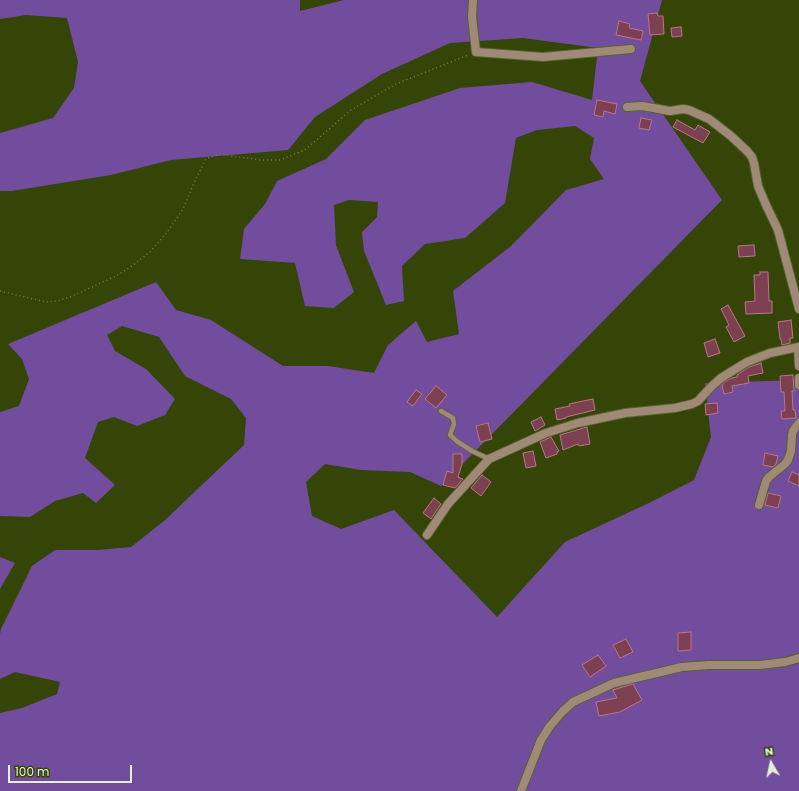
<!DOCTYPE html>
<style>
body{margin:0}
#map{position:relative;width:799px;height:791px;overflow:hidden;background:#354508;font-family:Poppins,sans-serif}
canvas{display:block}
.north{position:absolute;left:751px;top:743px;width:40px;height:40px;-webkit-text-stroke:3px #354508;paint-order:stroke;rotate:351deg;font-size:11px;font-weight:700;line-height:16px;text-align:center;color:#e5f0d2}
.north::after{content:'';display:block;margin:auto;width:14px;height:18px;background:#e5f0d2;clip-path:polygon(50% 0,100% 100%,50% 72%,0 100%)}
.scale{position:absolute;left:8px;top:765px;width:124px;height:18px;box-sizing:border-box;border:2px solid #e5f0d2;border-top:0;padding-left:5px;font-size:12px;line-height:14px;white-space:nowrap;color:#e5f0d2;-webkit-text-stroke:3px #354508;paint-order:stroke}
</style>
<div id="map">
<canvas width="799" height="791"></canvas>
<div class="north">N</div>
<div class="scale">100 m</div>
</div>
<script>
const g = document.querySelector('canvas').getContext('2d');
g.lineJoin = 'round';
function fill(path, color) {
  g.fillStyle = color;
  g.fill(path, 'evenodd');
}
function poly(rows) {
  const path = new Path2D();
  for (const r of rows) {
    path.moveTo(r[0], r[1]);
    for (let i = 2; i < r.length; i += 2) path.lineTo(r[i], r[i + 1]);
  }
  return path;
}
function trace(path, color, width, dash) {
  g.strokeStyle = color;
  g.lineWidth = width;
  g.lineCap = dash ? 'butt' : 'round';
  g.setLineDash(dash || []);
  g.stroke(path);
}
fill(poly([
 [0,0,300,0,300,11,344,0,662,0,640,81,722,200,441,486,410,472,361,470,325,464,306,482,312,516,341,529,394,510,497,617,565,542,649,503,694,480,711,437,705,383,799,380,799,791,0,791,0,713,22,708,57,694,60,682,15,672,0,679,0,634,1,629,32,566,55,550,98,550,131,547,164,521,244,445,246,418,231,399,185,376,159,337,122,326,107,335,115,351,146,369,175,399,165,415,137,426,114,417,98,422,85,458,115,485,96,503,83,493,55,501,30,517,0,516,0,412,19,406,29,379,22,359,8,344,156,282,176,310,211,320,283,366,328,366,374,373,388,345,416,321,427,342,459,334,453,291,511,246,566,190,604,179,590,159,594,138,575,126,537,130,516,138,505,203,465,238,425,244,402,266,404,301,386,305,364,251,362,232,377,217,378,202,349,200,334,205,336,245,354,292,334,308,305,306,295,263,240,259,244,229,265,204,277,181,326,159,365,120,460,88,532,82,592,100,598,48,523,38,450,43,382,74,315,117,288,150,171,160,111,175,12,191,0,191,0,133,53,118,74,88,78,62,67,18,26,15,0,19],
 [0,557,15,563,0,589]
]), '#724c9d');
const building = poly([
 [657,13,658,16,663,16,664,34,650,35,648,14,657,13],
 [619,21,630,24,629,28,643,31,641,40,616,35,619,21],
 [681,27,682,36,672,37,671,28,681,27],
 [597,100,617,104,615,114,604,111,603,117,594,115,597,100],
 [641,118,652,120,649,130,639,128,641,118],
 [677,120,695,130,698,125,710,132,703,143,673,127,677,120],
 [754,245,755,256,739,257,738,246,754,245],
 [760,272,768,272,769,301,772,301,772,313,746,314,745,302,755,301,754,275,760,275,760,272],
 [728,305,745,336,734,342,726,327,729,325,721,309,728,305],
 [791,320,793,338,790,338,790,343,782,345,781,339,780,339,778,322,791,320],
 [715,339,720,353,708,357,704,343,715,339],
 [761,363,763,373,748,376,749,383,732,386,733,392,724,394,722,385,724,382,732,378,737,377,737,375,749,367,761,363],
 [793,375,794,391,792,391,793,410,795,410,796,418,782,419,781,411,785,411,784,392,781,392,780,376,793,375],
 [436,386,447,395,436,408,425,399,436,386],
 [416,390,422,394,413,406,407,402,416,390],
 [593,399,595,410,566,417,566,418,557,420,555,409,570,406,569,404,593,399],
 [717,403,718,413,706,415,705,404,717,403],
 [541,417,545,425,535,431,531,422,541,417],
 [488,423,492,439,480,442,476,426,488,423],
 [587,427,590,444,579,446,578,444,563,450,560,435,587,427],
 [551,437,559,451,557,452,557,454,546,458,540,442,551,437],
 [533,451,536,466,526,468,523,453,533,451],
 [765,453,778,456,776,464,773,467,763,465,765,453],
 [453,454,462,454,462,464,458,477,463,479,455,488,443,485,447,471,453,473,453,454],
 [792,472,799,475,799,486,788,481,792,472],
 [482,475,491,482,481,496,471,488,482,475],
 [768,493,781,496,778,508,765,505,768,493],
 [434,498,441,504,431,519,423,513,434,498],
 [691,632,691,650,678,651,678,633,691,632],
 [626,639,633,652,620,658,613,645,626,639],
 [598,655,606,666,590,677,582,665,598,655],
 [633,684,642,700,620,712,599,716,596,702,617,698,613,690,633,684]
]);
fill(building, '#7c4050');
trace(building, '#b97787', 1);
const service = poly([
 [441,411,453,418,454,424,450,435,458,442,472,451,489,459]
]);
const minor = poly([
 [473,0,472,17,476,52,543,57,631,49],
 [627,107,642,106,670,111,683,109,689,110,709,119,731,136,747,151,752,157,754,163,758,186,766,205,778,230,799,309],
 [798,347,799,366],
 [799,378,799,385],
 [759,505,766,481,769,477,785,464,788,460,791,451,792,435,793,431,799,423],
 [427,535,448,504,489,459,546,433,578,423,625,413,675,408,692,404,698,401,711,387,721,378,747,362,770,353,799,347],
 [521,791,541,740,550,726,563,711,573,702,614,683,682,667,709,665,760,665,785,662,799,658]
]);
trace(service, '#55642c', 6);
trace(minor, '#55642c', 10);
trace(poly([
 [0,291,46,302,57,301,70,297,116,276,132,266,150,252,168,231,183,209,194,183,206,159,219,154,260,160,280,160,305,150,351,110,396,84,468,55]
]), '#72814e', 1.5, [1, 3]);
trace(service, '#a08a77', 4.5);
trace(minor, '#a08a77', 8);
</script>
